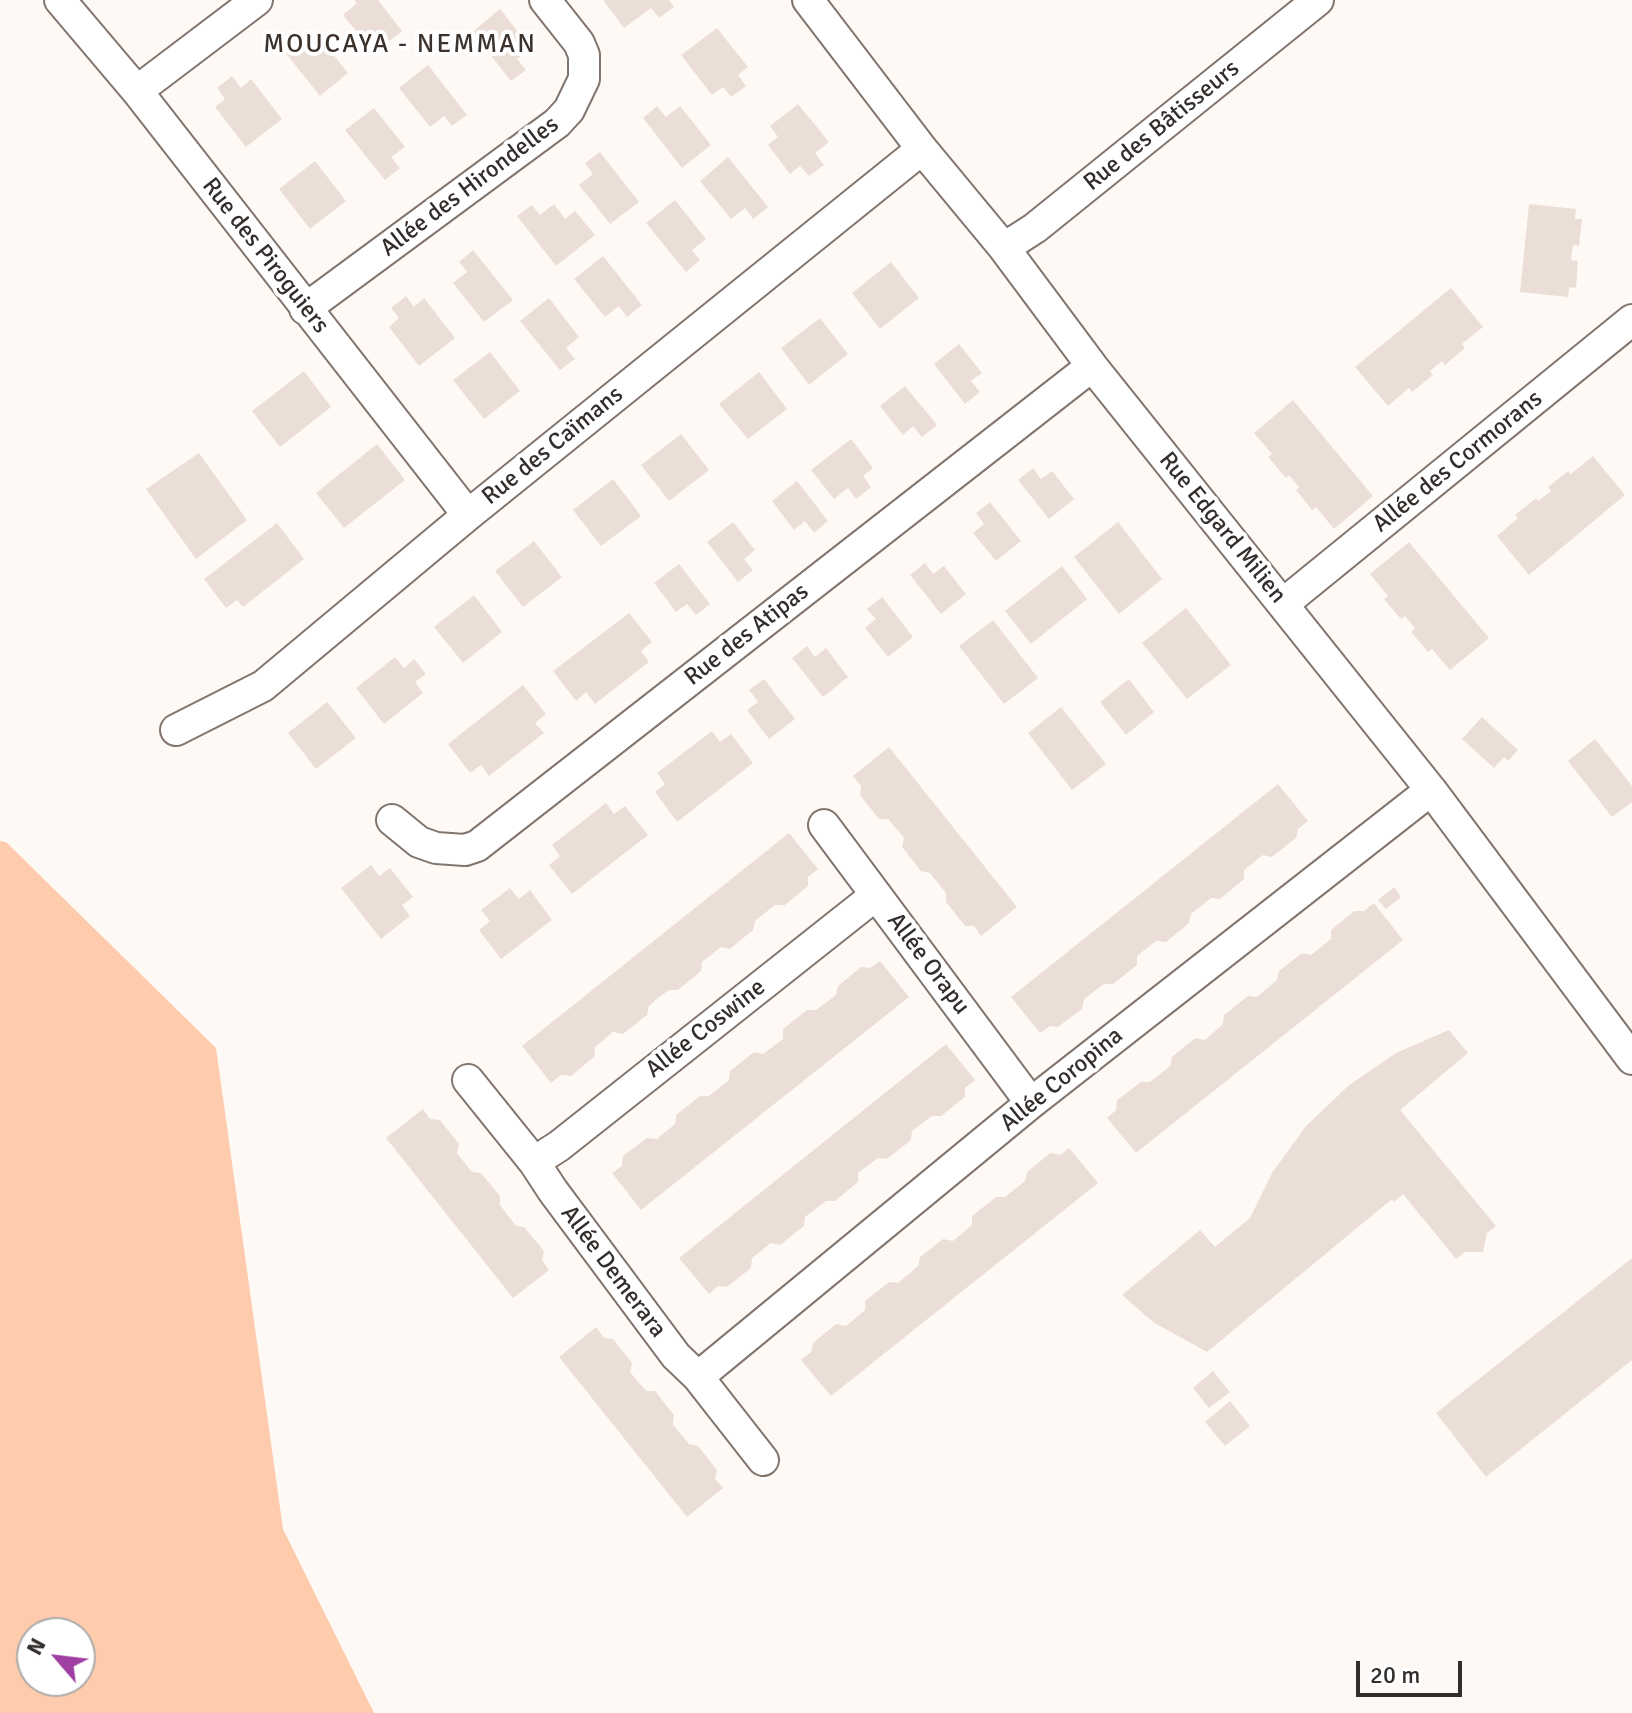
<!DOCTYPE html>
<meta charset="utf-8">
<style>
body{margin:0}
#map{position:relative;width:1632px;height:1713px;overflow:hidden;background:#fff9f6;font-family:Signika,sans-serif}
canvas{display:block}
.north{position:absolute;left:16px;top:1617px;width:80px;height:80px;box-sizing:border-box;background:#fff;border:2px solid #adabaa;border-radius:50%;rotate:298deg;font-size:22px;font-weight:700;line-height:32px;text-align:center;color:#332e2b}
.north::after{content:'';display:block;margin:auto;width:28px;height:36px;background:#a13ea4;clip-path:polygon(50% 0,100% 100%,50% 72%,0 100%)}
.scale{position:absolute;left:1356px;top:1661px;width:106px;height:36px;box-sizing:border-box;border:4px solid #332e2b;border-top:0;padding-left:10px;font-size:24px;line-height:28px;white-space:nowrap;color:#332e2b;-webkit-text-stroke:6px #fff;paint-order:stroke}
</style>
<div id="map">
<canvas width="1632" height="1713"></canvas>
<div class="north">N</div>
<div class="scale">20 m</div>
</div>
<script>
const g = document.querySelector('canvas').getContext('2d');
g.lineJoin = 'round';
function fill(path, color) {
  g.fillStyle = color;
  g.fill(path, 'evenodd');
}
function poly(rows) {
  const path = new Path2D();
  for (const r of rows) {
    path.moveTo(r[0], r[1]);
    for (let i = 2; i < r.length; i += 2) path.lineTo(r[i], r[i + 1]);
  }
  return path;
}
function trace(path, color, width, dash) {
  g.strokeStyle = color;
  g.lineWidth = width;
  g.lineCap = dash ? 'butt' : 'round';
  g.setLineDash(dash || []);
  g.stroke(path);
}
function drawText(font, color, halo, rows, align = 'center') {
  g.font = font + ' Signika,sans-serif';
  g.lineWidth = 8;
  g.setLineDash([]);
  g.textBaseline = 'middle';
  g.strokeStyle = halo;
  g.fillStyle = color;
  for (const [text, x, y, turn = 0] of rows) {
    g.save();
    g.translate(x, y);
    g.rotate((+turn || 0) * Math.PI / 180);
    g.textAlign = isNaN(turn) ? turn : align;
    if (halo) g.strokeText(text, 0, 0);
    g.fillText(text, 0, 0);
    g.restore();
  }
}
fill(poly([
 [0,841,6,842,216,1048,283,1529,374,1713,0,1713],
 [32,1633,80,1633,80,1681,32,1681]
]), '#feccad');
fill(poly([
 [354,0,378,0,402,31,374,53,343,15,357,3],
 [603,0,669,0,674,7,659,18,651,8,624,28],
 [500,9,531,48,517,59,526,70,511,81,472,32],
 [717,28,748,67,738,75,746,86,731,97,723,87,712,95,681,55],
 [317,34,348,73,320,96,280,46,295,35,303,45],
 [428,65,467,115,452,126,444,116,430,127,399,88],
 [232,76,241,88,251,79,282,119,246,147,215,107,225,99,217,88],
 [798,104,829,142,815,153,824,165,809,176,800,166,790,174,768,145,778,137,770,126],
 [657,106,666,117,680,106,711,145,682,168,643,118],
 [374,108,405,147,391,157,400,168,385,180,345,130],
 [600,152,639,202,610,224,579,185,593,174,585,163],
 [728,157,768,207,753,219,745,208,731,219,700,181],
 [315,161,346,201,310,229,279,189],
 [675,200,706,239,692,250,700,260,686,272,646,223],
 [554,204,565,219,575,211,595,235,556,266,517,216,532,205,540,215],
 [1529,204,1576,209,1575,219,1582,219,1579,246,1573,245,1572,253,1571,260,1578,261,1576,288,1569,287,1568,297,1520,292],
 [473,250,513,300,484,322,453,283,467,272,459,262],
 [603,256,642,305,627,317,619,306,605,317,574,279],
 [891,262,919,298,880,329,852,293],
 [1451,288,1483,327,1462,344,1465,348,1445,365,1442,361,1430,371,1433,375,1412,392,1409,388,1388,406,1355,367],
 [406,296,414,307,424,298,455,338,419,366,389,327,399,318,391,308],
 [549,298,579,337,566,348,575,359,560,370,520,321],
 [820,318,848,354,809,385,781,348],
 [959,344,982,373,971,381,980,392,965,404,934,364],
 [490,352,520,391,484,419,453,380],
 [304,371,331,407,280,447,252,411],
 [759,372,787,409,748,439,719,404],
 [905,386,937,425,922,437,913,426,903,435,880,406],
 [1293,400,1373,496,1334,529,1316,507,1312,510,1296,490,1299,487,1289,475,1286,478,1268,457,1272,454,1254,433],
 [681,434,709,470,669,501,641,465],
 [851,439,873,468,863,476,871,487,856,499,848,488,834,499,811,470],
 [377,444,405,480,344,528,316,493],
 [199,453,247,520,196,559,146,489],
 [1593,456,1625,495,1529,575,1497,536,1518,518,1515,515,1536,498,1538,501,1551,491,1548,487,1568,471,1571,474],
 [1033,468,1041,479,1052,471,1074,499,1049,519,1018,480],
 [613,479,641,516,601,546,573,510],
 [797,481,828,521,814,533,805,521,794,530,772,501],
 [990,502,1021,541,996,561,973,533,984,524,976,513],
 [733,522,755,550,744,559,753,570,738,582,707,542],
 [1118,522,1162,579,1119,614,1074,557],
 [277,523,304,559,243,607,237,600,226,608,204,579],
 [534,541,562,577,523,607,495,571],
 [1409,542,1489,638,1450,670,1432,649,1428,652,1411,632,1415,628,1405,616,1401,619,1384,599,1388,596,1370,574],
 [925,563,933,574,944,566,966,594,941,614,910,575],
 [679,564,710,604,696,615,687,604,676,612,654,583],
 [1062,566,1087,599,1031,644,1005,611],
 [474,595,502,632,463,663,434,627],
 [882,597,913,637,888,657,865,628,876,619,867,609],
 [1186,608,1231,665,1187,699,1142,643],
 [629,613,652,642,641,651,649,662,595,704,586,692,576,701,553,671],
 [993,620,1038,678,1004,704,959,646],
 [807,646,815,657,826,648,848,677,823,697,792,658],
 [395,657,404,668,414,659,426,674,415,682,423,693,384,724,356,688],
 [764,679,795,719,769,739,747,710,758,702,749,690],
 [1129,679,1154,712,1126,735,1100,702],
 [523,685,546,714,535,723,544,733,489,776,481,765,470,773,448,744],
 [327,702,356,738,316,769,288,733],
 [1061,707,1106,764,1072,790,1028,733],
 [1482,717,1518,750,1508,761,1504,757,1494,768,1462,739],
 [712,731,720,742,731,734,753,763,677,822,655,792,665,784,657,773],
 [1595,739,1632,786,1632,802,1612,817,1568,761],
 [889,747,1017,907,981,936,974,926,965,926,946,902,946,893,930,873,921,871,902,847,904,838,888,819,879,819,860,795,861,786,853,776],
 [1278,784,1308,821,1298,829,1296,838,1272,857,1263,855,1244,870,1244,879,1220,899,1211,898,1191,914,1189,923,1166,942,1156,941,1137,956,1137,965,1113,984,1104,984,1084,999,1082,1009,1058,1027,1050,1026,1040,1033,1011,997],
 [606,803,614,814,625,806,648,835,572,894,549,865,560,856,552,845],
 [789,833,818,869,808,877,808,886,785,905,775,905,755,921,753,930,730,949,721,947,702,962,701,971,678,990,669,990,658,998,649,1006,647,1015,623,1034,613,1032,595,1047,594,1057,571,1076,561,1075,551,1083,522,1046],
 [371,865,379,876,390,868,413,897,402,905,410,916,381,939,341,888],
 [1394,887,1401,897,1386,909,1378,900],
 [510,888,519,899,530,890,552,920,501,959,479,930,490,921,481,910],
 [1374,903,1403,940,1136,1153,1107,1118,1116,1110,1117,1100,1141,1082,1150,1082,1170,1066,1172,1057,1195,1038,1205,1040,1223,1024,1224,1015,1248,996,1257,997,1277,980,1279,971,1302,953,1311,955,1331,939,1331,930,1354,911,1364,911],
 [880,961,909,997,641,1210,612,1173,622,1166,623,1156,647,1138,657,1139,675,1124,676,1115,700,1096,709,1096,729,1080,730,1071,754,1052,763,1054,783,1039,783,1029,807,1010,816,1010,836,995,838,986,861,967,870,968],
 [1449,1030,1468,1053,1400,1110,1496,1226,1487,1233,1483,1252,1465,1252,1456,1259,1403,1194,1394,1202,1392,1199,1207,1352,1153,1322,1122,1295,1200,1230,1215,1247,1250,1218,1272,1173,1306,1126,1348,1086,1396,1053],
 [946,1044,975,1080,965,1088,965,1097,941,1116,932,1116,912,1131,911,1140,887,1159,878,1158,858,1173,858,1182,835,1201,826,1201,805,1217,804,1226,780,1245,771,1243,752,1258,751,1268,727,1287,718,1286,709,1294,679,1258],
 [423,1109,430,1119,440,1120,459,1144,457,1153,472,1172,481,1173,500,1196,500,1205,516,1226,524,1227,544,1251,542,1260,549,1270,513,1298,386,1138],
 [1069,1148,1098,1183,831,1396,801,1360,811,1352,813,1343,836,1324,846,1326,865,1310,865,1301,889,1282,898,1283,918,1266,920,1257,943,1239,953,1241,972,1225,972,1216,996,1197,1005,1197,1025,1181,1027,1172,1050,1153,1060,1155],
 [1632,1258,1632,1360,1486,1477,1436,1413],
 [596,1327,604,1338,613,1339,632,1363,630,1372,646,1391,655,1391,674,1415,673,1425,689,1444,698,1446,717,1470,715,1479,723,1488,687,1517,559,1357],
 [1213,1371,1230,1392,1209,1408,1193,1388],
 [1230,1401,1250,1426,1225,1446,1205,1422]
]), '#ebded6');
const minor = poly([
 [60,0,137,91,468,515],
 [808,0,922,149,1004,248,1092,366,1431,790,1632,1059],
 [137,91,257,0],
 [1004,248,1035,228,1318,0],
 [305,309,557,123,569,110,584,79,584,55,579,43,545,0],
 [1283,604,1632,320],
 [176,730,263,686,468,515,922,149],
 [392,820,419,842,436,848,465,850,477,846,1092,366],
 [824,825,1031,1103],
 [468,1080,534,1162,553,1191,676,1356,698,1377,763,1460],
 [534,1162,559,1146,876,895],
 [698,1377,1031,1103,1431,790]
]);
trace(minor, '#81756e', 34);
trace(minor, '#fff', 30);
drawText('24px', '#332e2b', '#fff', [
 ["Rue des Bâtisseurs",1162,126,-39],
 ["Allée des Hirondelles",470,187,-37],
 ["Rue des Piroguiers",265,256,52],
 ["Rue des Caïmans",553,446,-39],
 ["Allée des Cormorans",1458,462,-39],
 ["Rue Edgard Milien",1222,528,51],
 ["Rue des Atipas",747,635,-38],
 ["Allée Orapu",928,964,53],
 ["Allée Coswine",706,1029,-38],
 ["Allée Coropina",1062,1080,-39],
 ["Allée Demerara",613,1272,53]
]);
g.letterSpacing = '2px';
drawText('26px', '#3c322c', '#fff', [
 ["MOUCAYA - NEMMAN",400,45]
]);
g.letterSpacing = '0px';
</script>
